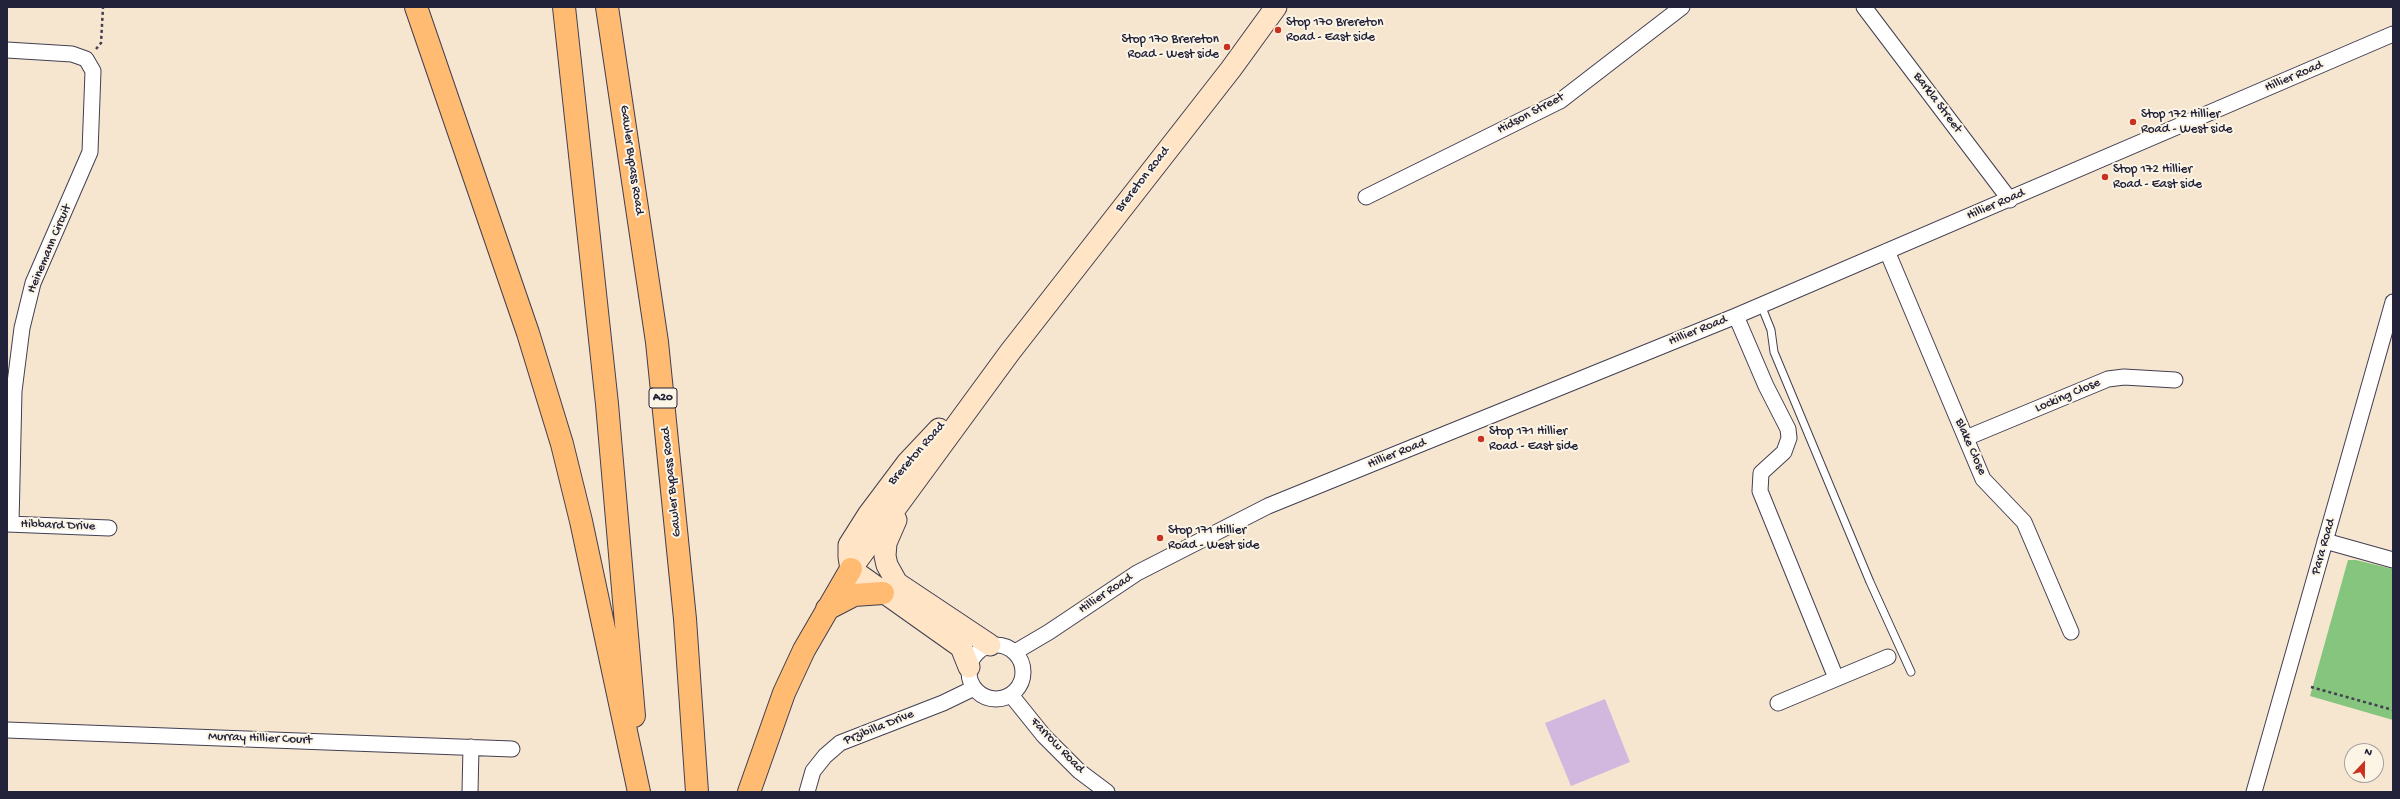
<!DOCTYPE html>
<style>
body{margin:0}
#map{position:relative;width:2400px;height:799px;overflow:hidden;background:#f7e6cf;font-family:"Gochi Hand",sans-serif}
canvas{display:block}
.frame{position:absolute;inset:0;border:8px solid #22223b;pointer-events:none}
.north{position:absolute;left:2344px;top:743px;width:40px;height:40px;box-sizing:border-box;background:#fcf5e5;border:1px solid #a5a1a1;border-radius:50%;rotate:22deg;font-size:11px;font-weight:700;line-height:16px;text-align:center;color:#22223b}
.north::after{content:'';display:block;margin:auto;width:14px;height:18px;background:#c8321e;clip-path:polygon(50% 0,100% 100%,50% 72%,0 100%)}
</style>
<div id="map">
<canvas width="2400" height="799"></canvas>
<div class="frame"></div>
<div class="north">N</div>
</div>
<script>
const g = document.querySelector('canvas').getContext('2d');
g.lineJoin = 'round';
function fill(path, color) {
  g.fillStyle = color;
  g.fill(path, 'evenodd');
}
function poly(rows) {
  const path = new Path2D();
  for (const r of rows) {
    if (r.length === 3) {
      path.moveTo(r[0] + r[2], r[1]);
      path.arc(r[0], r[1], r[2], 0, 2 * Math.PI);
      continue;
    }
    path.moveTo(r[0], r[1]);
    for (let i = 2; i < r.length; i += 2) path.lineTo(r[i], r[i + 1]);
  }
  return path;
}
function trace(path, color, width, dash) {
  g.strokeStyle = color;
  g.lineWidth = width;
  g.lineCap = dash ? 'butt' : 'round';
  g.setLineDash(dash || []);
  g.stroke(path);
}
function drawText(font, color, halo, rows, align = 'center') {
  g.font = font + ' "Gochi Hand",sans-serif';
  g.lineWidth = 4;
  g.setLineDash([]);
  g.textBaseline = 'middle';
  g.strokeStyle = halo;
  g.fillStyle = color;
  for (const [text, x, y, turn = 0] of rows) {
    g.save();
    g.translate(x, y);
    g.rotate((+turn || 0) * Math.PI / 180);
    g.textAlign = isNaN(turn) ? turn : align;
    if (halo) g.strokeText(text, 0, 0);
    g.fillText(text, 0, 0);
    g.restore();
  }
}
fill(poly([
 [2348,560,2356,560,2393,569,2393,720,2310,696]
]), '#85c57d');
fill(poly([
 [1605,699,1630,762,1571,786,1545,723]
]), '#d2b7de');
const lane = poly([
 [1761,305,1771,330,1774,352,1870,582,1911,672]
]);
const street = poly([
 [1864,7,2010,200],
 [7,50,72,54,86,59,93,71,90,152,33,283,22,328,14,391,11,524],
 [1366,197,1560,101,1682,7],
 [1887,251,1983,479,2024,522,2071,632],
 [1736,316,1766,386,1788,429,1789,438,1784,452,1761,473,1760,491,1836,678],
 [1966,438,2108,379,2124,377,2175,380],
 [7,524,109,528],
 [2325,541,2393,560],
 [996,672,27],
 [1015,652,1049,632,1137,573,1268,506,1736,316,2393,34],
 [1011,695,1044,736,1079,771,1107,792],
 [1778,703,1888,657],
 [7,730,512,749],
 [470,792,471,747],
 [807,792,813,771,825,756,840,743,943,703,974,688],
 [2254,792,2393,302]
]);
const secondary = poly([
 [939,429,907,463,868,515,849,545,849,557,851,569,961,647,969,667],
 [896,520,886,543,885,556,887,565,897,583,990,645],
 [851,569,1010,352,1231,69,1276,7]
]);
const highway = poly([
 [416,7,528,333,562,444,581,521,639,792],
 [564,7,607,404,634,716],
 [607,7,657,342,685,619,697,792],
 [827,609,854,595,883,593],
 [749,792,784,693,804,650,851,569]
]);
trace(lane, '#423f51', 9);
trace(street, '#423f51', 17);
trace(secondary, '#423f51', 23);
trace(highway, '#423f51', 24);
trace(poly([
 [96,49,101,43,103,7],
 [2311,687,2393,710]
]), '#423f51', 2.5, [3, 3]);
trace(lane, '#fff', 7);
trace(street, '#fff', 15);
trace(secondary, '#ffe4c6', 21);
trace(highway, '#ffbb71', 22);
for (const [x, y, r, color] of [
 [1278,30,4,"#c8321e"],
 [1227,47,4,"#c8321e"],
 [2133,122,4,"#c8321e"],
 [2105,177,4,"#c8321e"],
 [1481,439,4,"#c8321e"],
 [1160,538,4,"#c8321e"]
]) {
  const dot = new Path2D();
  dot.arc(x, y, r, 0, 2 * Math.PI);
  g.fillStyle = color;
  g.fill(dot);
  trace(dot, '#fcf5e5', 1.5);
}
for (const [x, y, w] of [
 [663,398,28]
]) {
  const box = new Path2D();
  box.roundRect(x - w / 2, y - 10, w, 20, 3);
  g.fillStyle = '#fcf5e5';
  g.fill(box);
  trace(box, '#22223b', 1);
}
drawText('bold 12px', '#22223b', null, [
 ["A20",663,398]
]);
drawText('13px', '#22223b', '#fcf5e5', [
 ["Stop 170 Brereton",1286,23],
 ["Road - East side",1286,38],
 ["Stop 170 Brereton",1219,40,"right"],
 ["Road - West side",1219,55,"right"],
 ["Stop 172 Hillier",2141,115],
 ["Road - West side",2141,130],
 ["Stop 172 Hillier",2113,170],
 ["Road - East side",2113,185],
 ["Stop 171 Hillier",1489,432],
 ["Road - East side",1489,447],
 ["Stop 171 Hillier",1168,531],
 ["Road - West side",1168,546]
], 'left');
drawText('13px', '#22223b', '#fcf5e5', [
 ["Hillier Road",2294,77,-23],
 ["Barkla Street",1937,103,53],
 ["Hidson Street",1531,114,-28],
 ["Gawler Bypass Road",631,160,82],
 ["Brereton Road",1143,180,-52],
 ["Hillier Road",1996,205,-23],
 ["Heinemann Circuit",50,249,-67],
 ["Hillier Road",1698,331,-22],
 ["Locking Close",2068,396,-23],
 ["Blake Close",1970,447,66],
 ["Brereton Road",917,454,-49],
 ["Hillier Road",1397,454,-22],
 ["Gawler Bypass Road",672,482,-96],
 ["Hibbard Drive",58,526,2],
 ["Para Road",2324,547,-74],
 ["Hillier Road",1106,594,-34],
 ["Przibilla Drive",879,728,-22],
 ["Murray Hillier Court",260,739,2],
 ["Farrow Road",1057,746,46]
]);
</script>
